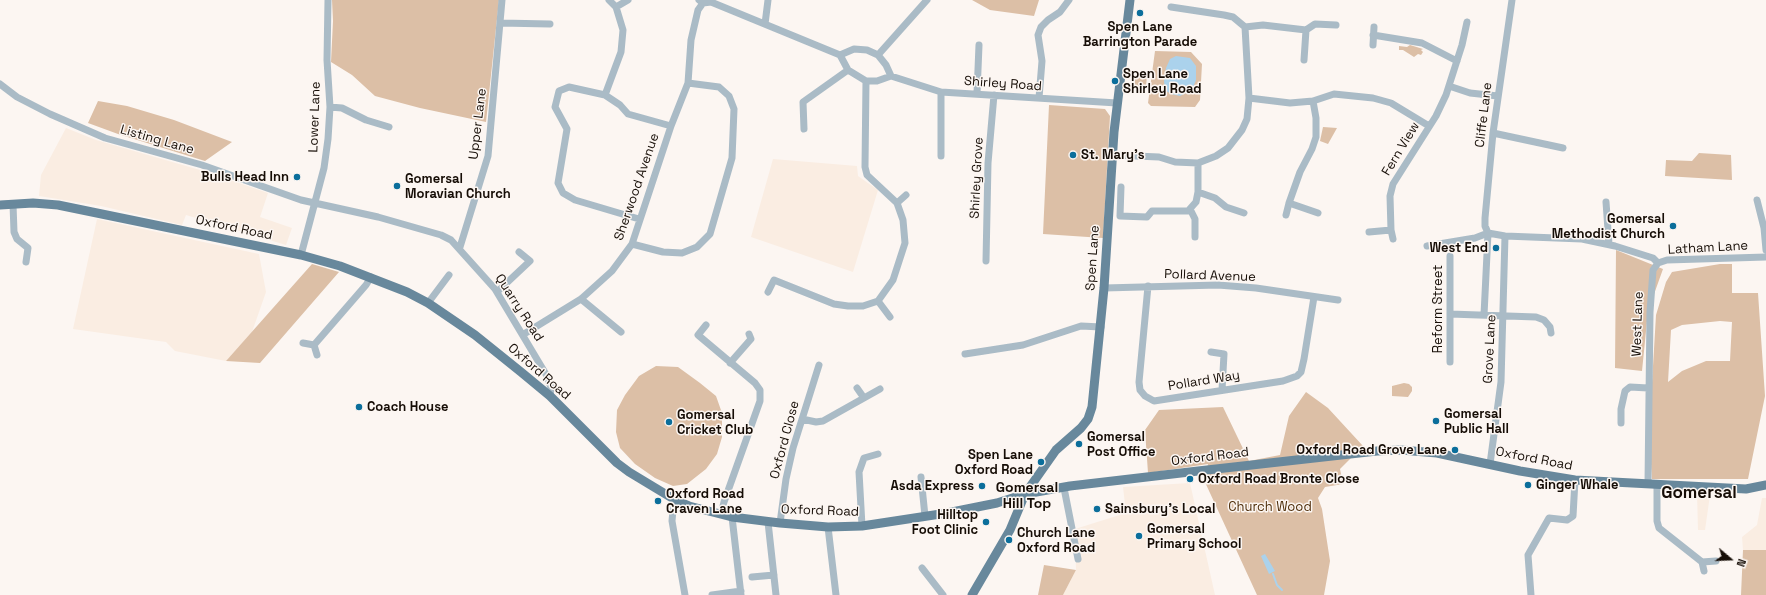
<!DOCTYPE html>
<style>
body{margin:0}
#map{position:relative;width:1766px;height:595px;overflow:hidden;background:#fcf6f2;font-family:"Space Grotesk",sans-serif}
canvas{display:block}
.north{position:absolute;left:1710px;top:539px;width:40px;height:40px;-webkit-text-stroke:3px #fcf6f2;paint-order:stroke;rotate:109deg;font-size:11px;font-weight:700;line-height:16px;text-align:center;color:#160d06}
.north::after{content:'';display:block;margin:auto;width:14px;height:18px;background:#160d06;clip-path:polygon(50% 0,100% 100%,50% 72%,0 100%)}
</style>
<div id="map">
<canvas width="1766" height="595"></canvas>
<div class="north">N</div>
</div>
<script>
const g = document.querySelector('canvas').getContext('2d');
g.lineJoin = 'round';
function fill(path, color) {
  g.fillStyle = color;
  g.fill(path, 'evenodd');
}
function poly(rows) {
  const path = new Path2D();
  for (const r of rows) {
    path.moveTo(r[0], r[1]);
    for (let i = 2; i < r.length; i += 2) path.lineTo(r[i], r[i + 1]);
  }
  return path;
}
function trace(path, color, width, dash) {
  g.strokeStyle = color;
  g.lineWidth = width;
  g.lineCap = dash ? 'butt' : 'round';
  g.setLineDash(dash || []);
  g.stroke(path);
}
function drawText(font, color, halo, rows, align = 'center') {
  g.font = font + ' "Space Grotesk",sans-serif';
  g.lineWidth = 3;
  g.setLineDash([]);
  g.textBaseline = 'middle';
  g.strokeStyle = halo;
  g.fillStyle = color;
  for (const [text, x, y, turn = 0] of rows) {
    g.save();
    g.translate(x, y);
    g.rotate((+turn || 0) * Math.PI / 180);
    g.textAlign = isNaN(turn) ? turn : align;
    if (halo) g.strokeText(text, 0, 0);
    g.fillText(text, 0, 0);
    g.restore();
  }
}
fill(poly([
 [66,128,96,140,207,172,268,193,260,217,292,228,286,245,186,215,182,225,101,206,39,196,41,175],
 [773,159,857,166,858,176,878,190,853,272,751,237],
 [97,219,259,254,266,292,252,332,226,361,175,351,166,342,73,329],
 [1190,483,1215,595,1063,595,1076,570,1075,529,1126,513,1123,487],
 [1697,493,1710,495,1705,530,1698,530],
 [1762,498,1766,498,1766,550,1743,550,1742,537,1757,525]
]), '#faede2');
fill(poly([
 [332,0,499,0,486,122,420,108,375,96,352,75,331,62,333,21],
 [972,0,1039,0,1034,16,990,10],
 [1410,45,1423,49,1421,50,1423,52,1421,55,1418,54,1414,57,1403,50,1399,50,1399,46,1407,47],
 [1155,51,1191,52,1202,64,1200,100,1195,107,1151,106,1148,103],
 [1133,75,1147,77,1145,94,1130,92],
 [98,101,127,106,174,120,232,142,205,161,118,134,88,123],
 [1049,105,1105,109,1110,116,1103,238,1043,234],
 [1323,127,1337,128,1328,144,1320,141],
 [1699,153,1731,155,1732,180,1665,176,1666,160,1692,161],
 [1616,250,1663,269,1648,311,1642,371,1615,368],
 [312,264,339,272,260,363,226,361],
 [1720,264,1732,264,1732,293,1758,293,1765,396,1748,479,1652,479,1649,434,1656,315,1666,282,1672,272],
 [1720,321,1732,322,1730,361,1706,361,1682,371,1668,382,1671,330,1682,325],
 [656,366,678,367,700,383,716,396,722,413,722,437,717,454,706,469,687,484,673,486,655,478,635,464,620,448,616,432,617,410,625,395,639,376],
 [1404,383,1409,384,1412,387,1412,391,1408,397,1392,396,1392,386],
 [1306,392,1328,408,1363,446,1340,469,1343,484,1325,487,1318,498,1322,509,1330,561,1324,595,1257,595,1204,480,1208,464,1148,473,1145,430,1159,410,1223,407,1249,461,1280,455,1289,416],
 [1743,550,1766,550,1766,595,1741,595],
 [1044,565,1076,570,1063,595,1038,595]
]), '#dcbfa6');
fill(poly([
 [1176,56,1190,58,1196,66,1196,80,1192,90,1180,96,1171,94,1165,90,1164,81,1166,68,1170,59],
 [1265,554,1275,571,1269,574,1261,556]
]), '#abd2ec');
trace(poly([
 [1273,574,1277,585,1282,590]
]), '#abd2ec', 2);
trace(poly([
 [609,0,616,7],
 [699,0,703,3,711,2,840,55,848,70,866,81,877,81,891,76,941,92,1117,103],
 [500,23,550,24],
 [765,24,768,0],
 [1245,27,1263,25,1306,30,1315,24,1336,25],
 [1373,35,1422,43,1457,61],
 [1373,45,1374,27],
 [840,55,854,49,867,50,878,55,886,65,891,76],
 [878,55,927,0],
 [1304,60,1306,30],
 [0,84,17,97,50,114,105,138,202,165,301,200,378,217,441,235,451,240,495,289,547,376,551,388,550,396],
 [1449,86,1470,93,1498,96],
 [977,94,979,45],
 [605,95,621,52,623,30,616,7,628,0],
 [1039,98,1042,61,1038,35,1041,27,1048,20,1060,12,1069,0],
 [1249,98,1290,103,1313,101,1334,94,1373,98,1391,103,1429,126],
 [1313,101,1316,118,1316,137,1312,149,1300,172,1289,203,1318,213],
 [330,107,342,108,366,120,389,127],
 [804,129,803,102,848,70],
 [1493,133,1563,148],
 [1112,155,1159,157,1175,162,1198,163,1216,156,1228,148,1242,130,1247,119,1249,98,1245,27,1233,17,1224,15,1171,7],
 [941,156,941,92],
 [1198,163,1198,192,1215,198,1226,207,1244,213],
 [1121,187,1120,216,1147,217,1152,211,1188,211,1196,202,1198,192],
 [1757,200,1764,228,1766,250],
 [1606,202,1609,244],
 [897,203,906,195],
 [13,204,14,232,17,239,28,248,26,262],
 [1190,209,1195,219,1195,237],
 [1286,215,1289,203],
 [639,219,575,200,563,193,558,183,567,129,555,107,559,91,569,87,605,95,620,105,628,114,671,126],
 [1391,230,1393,239],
 [1369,232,1391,230,1390,196,1393,184,1436,116,1446,95,1462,45,1467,22],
 [1488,233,1485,226,1485,218,1493,133,1512,0],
 [1488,233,1505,236,1582,239,1615,246,1653,258,1658,263],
 [632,244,663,252,682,253,697,247,710,234,732,158,734,109,729,96,719,87,688,83],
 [1427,246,1475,238,1488,233],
 [460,247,488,156,502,0],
 [301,255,324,168,328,139,330,107,327,60,328,0],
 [986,261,988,163,994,95],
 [1148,286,1139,382,1140,390,1145,396,1154,401,1283,381,1297,376,1301,372,1304,359,1314,297],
 [1104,288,1218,285,1256,288,1338,300],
 [497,292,530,261,519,252],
 [768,292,774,280,834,304,848,306,863,306,878,301,893,280,905,243,903,220,897,203,867,175,865,167,866,81],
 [581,299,621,332],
 [878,301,890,317],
 [428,303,449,275],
 [1450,314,1536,317,1544,320,1550,327,1551,333],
 [1484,315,1488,233],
 [706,325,698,335,755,383,760,390,760,401,724,502,721,514],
 [524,334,581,299,612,271,632,244,671,126,688,83,691,40,698,10,703,3],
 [303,343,314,345],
 [1211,352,1224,354,1222,390],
 [965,354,1023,345,1081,326,1101,327],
 [317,355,314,345,366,285,371,277],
 [1450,362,1450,256],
 [730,363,751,339,749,334],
 [857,388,864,398],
 [802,419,816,422,823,421,880,389],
 [1621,423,1621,409,1625,391,1630,387,1648,388],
 [1490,464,1501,382,1505,236],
 [921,477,925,516],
 [1648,483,1650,312,1653,270,1658,263,1667,260,1766,257],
 [1657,484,1657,521,1659,528,1702,562,1704,571],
 [1064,488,1078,559],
 [677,501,673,510,672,521,685,595],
 [732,517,741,595],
 [768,522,776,595],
 [780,523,786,479,793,448,819,365],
 [862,526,859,472,864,458,878,454],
 [828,527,836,595],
 [1702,562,1716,561],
 [922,568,943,595],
 [752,577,774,575],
 [712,595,741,591],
 [1531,595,1528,555,1549,518,1567,520,1573,516,1575,480]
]), '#aabbc6', 7);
trace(poly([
 [0,205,33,203,58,205,301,255,340,266,407,292,428,303,475,335,521,372,550,396,617,463,629,472,677,501,689,506,732,517,780,523,828,527,862,526,947,513,997,503,1025,494,1070,486,1198,471,1377,451,1401,450,1437,453,1520,471,1575,480,1746,489,1766,485],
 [972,595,1010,530,1025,494,1056,450,1081,428,1088,419,1092,407,1104,288,1114,132,1130,0]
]), '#68889c', 9);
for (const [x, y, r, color] of [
 [1140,13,4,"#0b6e9b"],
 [1115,81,4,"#0b6e9b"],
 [1073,155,4,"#0b6e9b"],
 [297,177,4,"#0b6e9b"],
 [397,186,4,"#0b6e9b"],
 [1673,226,4,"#0b6e9b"],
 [1496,248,4,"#0b6e9b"],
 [359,407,4,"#0b6e9b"],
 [1436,421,4,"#0b6e9b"],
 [669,422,4,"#0b6e9b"],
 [1079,444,4,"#0b6e9b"],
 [1455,450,4,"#0b6e9b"],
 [1041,462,4,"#0b6e9b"],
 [1190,479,4,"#0b6e9b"],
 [1528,485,4,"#0b6e9b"],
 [982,486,4,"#0b6e9b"],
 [658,501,4,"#0b6e9b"],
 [1097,509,4,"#0b6e9b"],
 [986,522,4,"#0b6e9b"],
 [1139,536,4,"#0b6e9b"],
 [1009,540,4,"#0b6e9b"]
]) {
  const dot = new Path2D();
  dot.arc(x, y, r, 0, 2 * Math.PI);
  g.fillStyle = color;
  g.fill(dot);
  trace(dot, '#fcf6f2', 1.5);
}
drawText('bold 13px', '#160d06', '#fcf6f2', [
 ["Spen Lane",1140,27,"center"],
 ["Barrington Parade",1140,42,"center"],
 ["Spen Lane",1123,74],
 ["Shirley Road",1123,89],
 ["St. Mary's",1081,155],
 ["Bulls Head Inn",289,177,"right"],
 ["Gomersal",405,179],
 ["Moravian Church",405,194],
 ["Gomersal",1665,219,"right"],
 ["Methodist Church",1665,234,"right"],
 ["West End",1488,248,"right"],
 ["Coach House",367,407],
 ["Gomersal",1444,414],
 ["Public Hall",1444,429],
 ["Gomersal",677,415],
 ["Cricket Club",677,430],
 ["Gomersal",1087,437],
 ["Post Office",1087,452],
 ["Oxford Road Grove Lane",1447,450,"right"],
 ["Spen Lane",1033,455,"right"],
 ["Oxford Road",1033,470,"right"],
 ["Oxford Road Bronte Close",1198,479],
 ["Ginger Whale",1536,485],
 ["Asda Express",974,486,"right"],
 ["Oxford Road",666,494],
 ["Craven Lane",666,509],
 ["Sainsbury's Local",1105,509],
 ["Hilltop",978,515,"right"],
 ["Foot Clinic",978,530,"right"],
 ["Gomersal",1147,529],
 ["Primary School",1147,544],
 ["Church Lane",1017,533],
 ["Oxford Road",1017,548]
], 'left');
drawText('13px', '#160d06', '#fcf6f2', [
 ["Shirley Road",1003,84,4],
 ["Cliffe Lane",1484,115,-83],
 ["Lower Lane",315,117,-88],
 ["Upper Lane",478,124,-83],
 ["Listing Lane",157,140,16],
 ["Fern View",1401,149,-59],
 ["Shirley Grove",977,178,-87],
 ["Sherwood Avenue",637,187,-71],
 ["Oxford Road",234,228,12],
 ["Latham Lane",1708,248,-3],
 ["Spen Lane",1093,258,-86],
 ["Pollard Avenue",1210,276,2],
 ["Quarry Road",519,308,57],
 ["Reform Street",1438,309,-90],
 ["West Lane",1638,324,-88],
 ["Grove Lane",1490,349,-87],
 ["Oxford Road",539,372,41],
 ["Pollard Way",1204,381,-9],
 ["Oxford Close",785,440,-75],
 ["Oxford Road",1210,457,-7],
 ["Oxford Road",1534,459,11],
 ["Oxford Road",820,511,2]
]);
drawText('13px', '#4f2e0a', '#fcf6f2', [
 ["Church Wood",1270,507]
]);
drawText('bold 14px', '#160d06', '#fcf6f2', [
 ["Gomersal",1027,488],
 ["Hill Top",1027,504]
]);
drawText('bold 17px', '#160d06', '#fcf6f2', [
 ["Gomersal",1699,493]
]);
</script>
